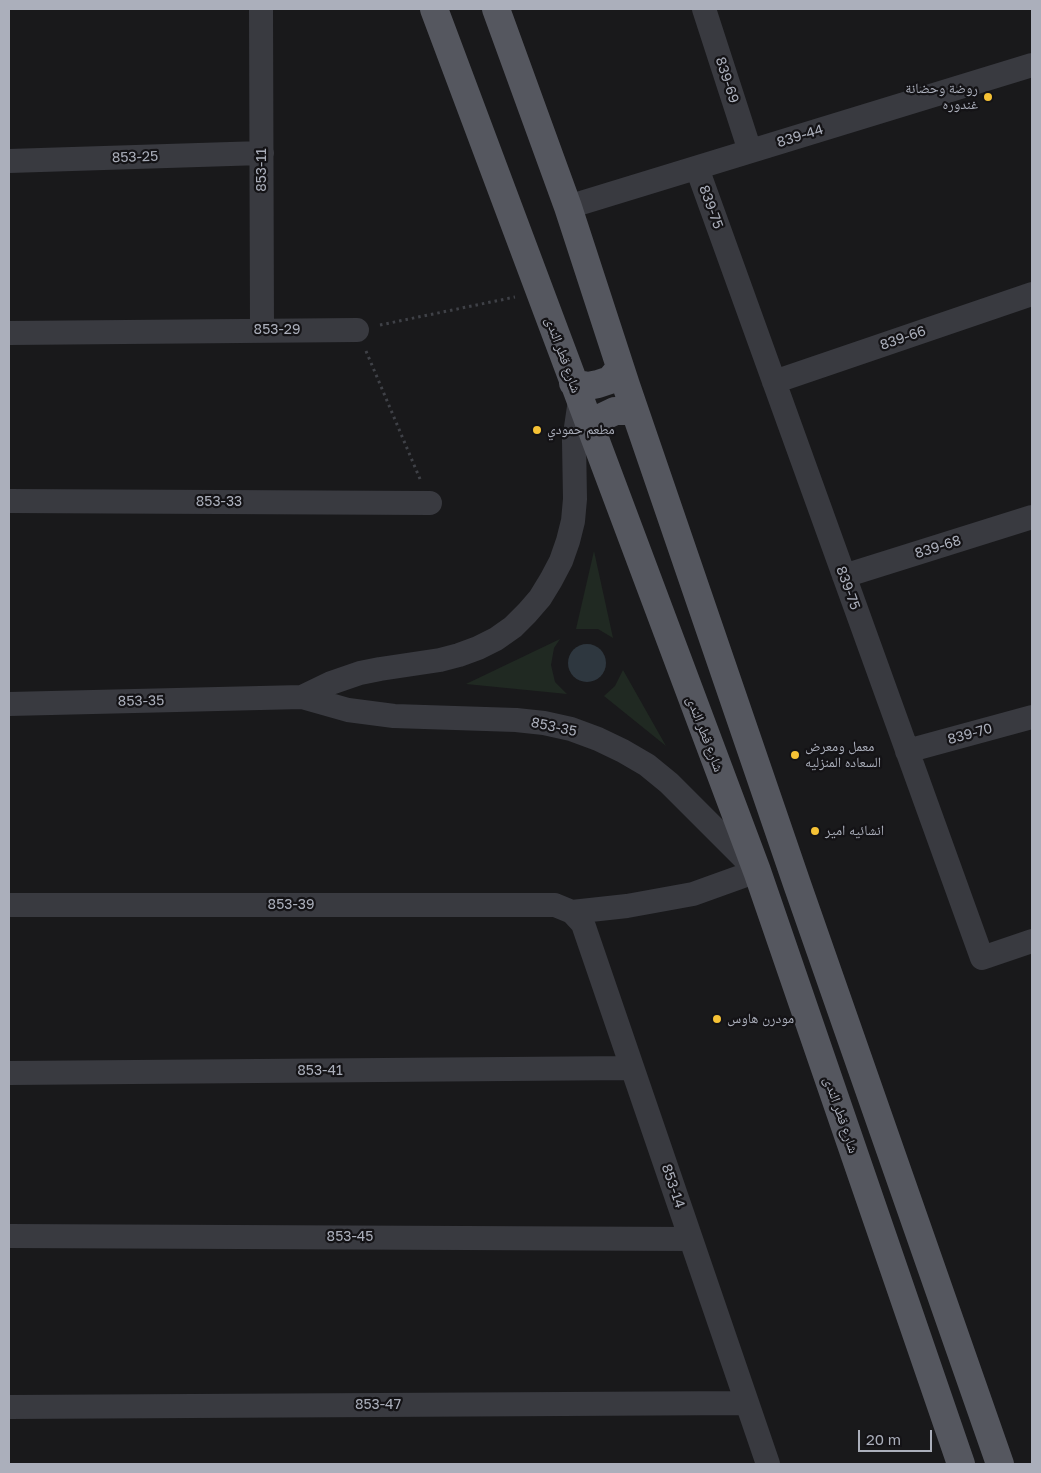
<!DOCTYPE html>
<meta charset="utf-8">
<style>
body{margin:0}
#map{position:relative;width:1041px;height:1473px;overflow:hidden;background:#19191b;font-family:"Golos Text",sans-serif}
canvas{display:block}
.frame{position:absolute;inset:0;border:10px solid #abafbb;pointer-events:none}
.scale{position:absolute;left:858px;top:1430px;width:74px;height:22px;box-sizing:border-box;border:2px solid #abafbb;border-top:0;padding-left:6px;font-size:15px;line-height:18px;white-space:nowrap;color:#abafbb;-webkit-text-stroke:4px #141316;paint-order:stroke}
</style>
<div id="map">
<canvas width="1041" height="1473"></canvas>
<div class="frame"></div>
<div class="scale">20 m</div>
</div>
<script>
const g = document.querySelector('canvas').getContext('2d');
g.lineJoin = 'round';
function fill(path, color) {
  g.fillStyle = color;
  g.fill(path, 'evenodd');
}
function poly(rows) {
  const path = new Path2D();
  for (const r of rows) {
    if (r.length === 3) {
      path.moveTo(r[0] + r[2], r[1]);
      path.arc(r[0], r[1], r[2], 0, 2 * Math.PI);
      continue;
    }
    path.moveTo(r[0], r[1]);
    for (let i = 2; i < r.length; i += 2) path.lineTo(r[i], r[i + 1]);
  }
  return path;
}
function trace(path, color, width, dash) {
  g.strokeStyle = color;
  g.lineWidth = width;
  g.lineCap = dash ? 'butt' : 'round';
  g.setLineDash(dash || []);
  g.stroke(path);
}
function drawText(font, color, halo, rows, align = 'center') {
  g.font = font + ' "Golos Text","Noto Naskh Arabic",sans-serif';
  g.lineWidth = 4.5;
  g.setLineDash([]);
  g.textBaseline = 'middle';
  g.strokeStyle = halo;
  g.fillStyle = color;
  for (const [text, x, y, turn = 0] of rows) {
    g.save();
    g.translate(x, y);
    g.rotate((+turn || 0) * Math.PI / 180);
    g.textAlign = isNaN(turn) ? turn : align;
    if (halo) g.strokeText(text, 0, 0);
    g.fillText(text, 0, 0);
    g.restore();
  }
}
fill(poly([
 [594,551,613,638,598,629,576,629],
 [560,639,554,648,551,665,555,682,567,694,466,684],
 [623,670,666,746,604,696,615,686]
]), '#202922');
fill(poly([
 [587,663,19]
]), '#2e373f');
trace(poly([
 [380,325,515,297],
 [366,351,420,479]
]), '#3f4147', 3, [2.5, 4]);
trace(poly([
 [261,9,262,330],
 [704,9,750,151],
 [9,161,262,153],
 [697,168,982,958,1032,941],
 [568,207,1032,65],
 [9,333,357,330],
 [774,382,1032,294],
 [9,501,430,503],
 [844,576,1032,517],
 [302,697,331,683,360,673,380,669,440,660,459,655,478,648,496,639,513,627,527,613,540,598,551,580,561,561,568,541,573,521,575,499,574,441,580,400],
 [9,704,302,697,348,710,394,716,516,720,544,723,571,729,598,739,623,751,647,765,669,783,757,871,693,894,627,906,572,912],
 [907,751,1032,717],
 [9,905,555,905,572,912,583,924,768,1464],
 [9,1073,632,1068],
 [9,1236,691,1239],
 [9,1407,747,1403]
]), '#393a40', 24);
trace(poly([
 [434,9,757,871,961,1464],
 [496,9,568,207,626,385,797,884,1000,1464],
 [573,383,588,386,598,384,610,380,620,368],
 [590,427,594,421,615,411,630,411,636,415]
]), '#55575f', 28);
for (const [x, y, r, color] of [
 [988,97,5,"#f6c235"],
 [537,430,5,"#f6c235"],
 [795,755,5,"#f6c235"],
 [815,831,5,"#f6c235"],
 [717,1019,5,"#f6c235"]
]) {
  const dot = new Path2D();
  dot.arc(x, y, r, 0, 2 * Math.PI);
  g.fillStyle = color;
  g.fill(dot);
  trace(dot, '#141316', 2);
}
drawText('14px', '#abafbb', '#141316', [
 ["839-69",727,80,72],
 ["839-44",800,136,-17],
 ["853-25",135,157,-2],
 ["853-11",262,170,-90],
 ["839-75",711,207,70],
 ["853-29",277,330],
 ["839-66",903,338,-19],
 ["شارع قطر الندى",563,355,70],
 ["853-33",219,502],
 ["839-68",938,547,-17],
 ["839-75",848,588,70],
 ["853-35",141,701,-1],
 ["853-35",554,727,12],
 ["شارع قطر الندى",705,734,69],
 ["839-70",970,734,-15],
 ["853-39",291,905],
 ["853-41",320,1071],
 ["شارع قطر الندى",841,1115,71],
 ["853-14",673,1186,71],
 ["853-45",350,1237],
 ["853-47",378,1405]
]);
drawText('14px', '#abafbb', '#141316', [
 ["روضة وحضانة",978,89,"right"],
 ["غندوره",978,105,"right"],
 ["مطعم حمودي",547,430],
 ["معمل ومعرض",805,747],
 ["السعاده المنزليه",805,763],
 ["انشائيه امير",825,831],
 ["مودرن هاوس",727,1019]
], 'left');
</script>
